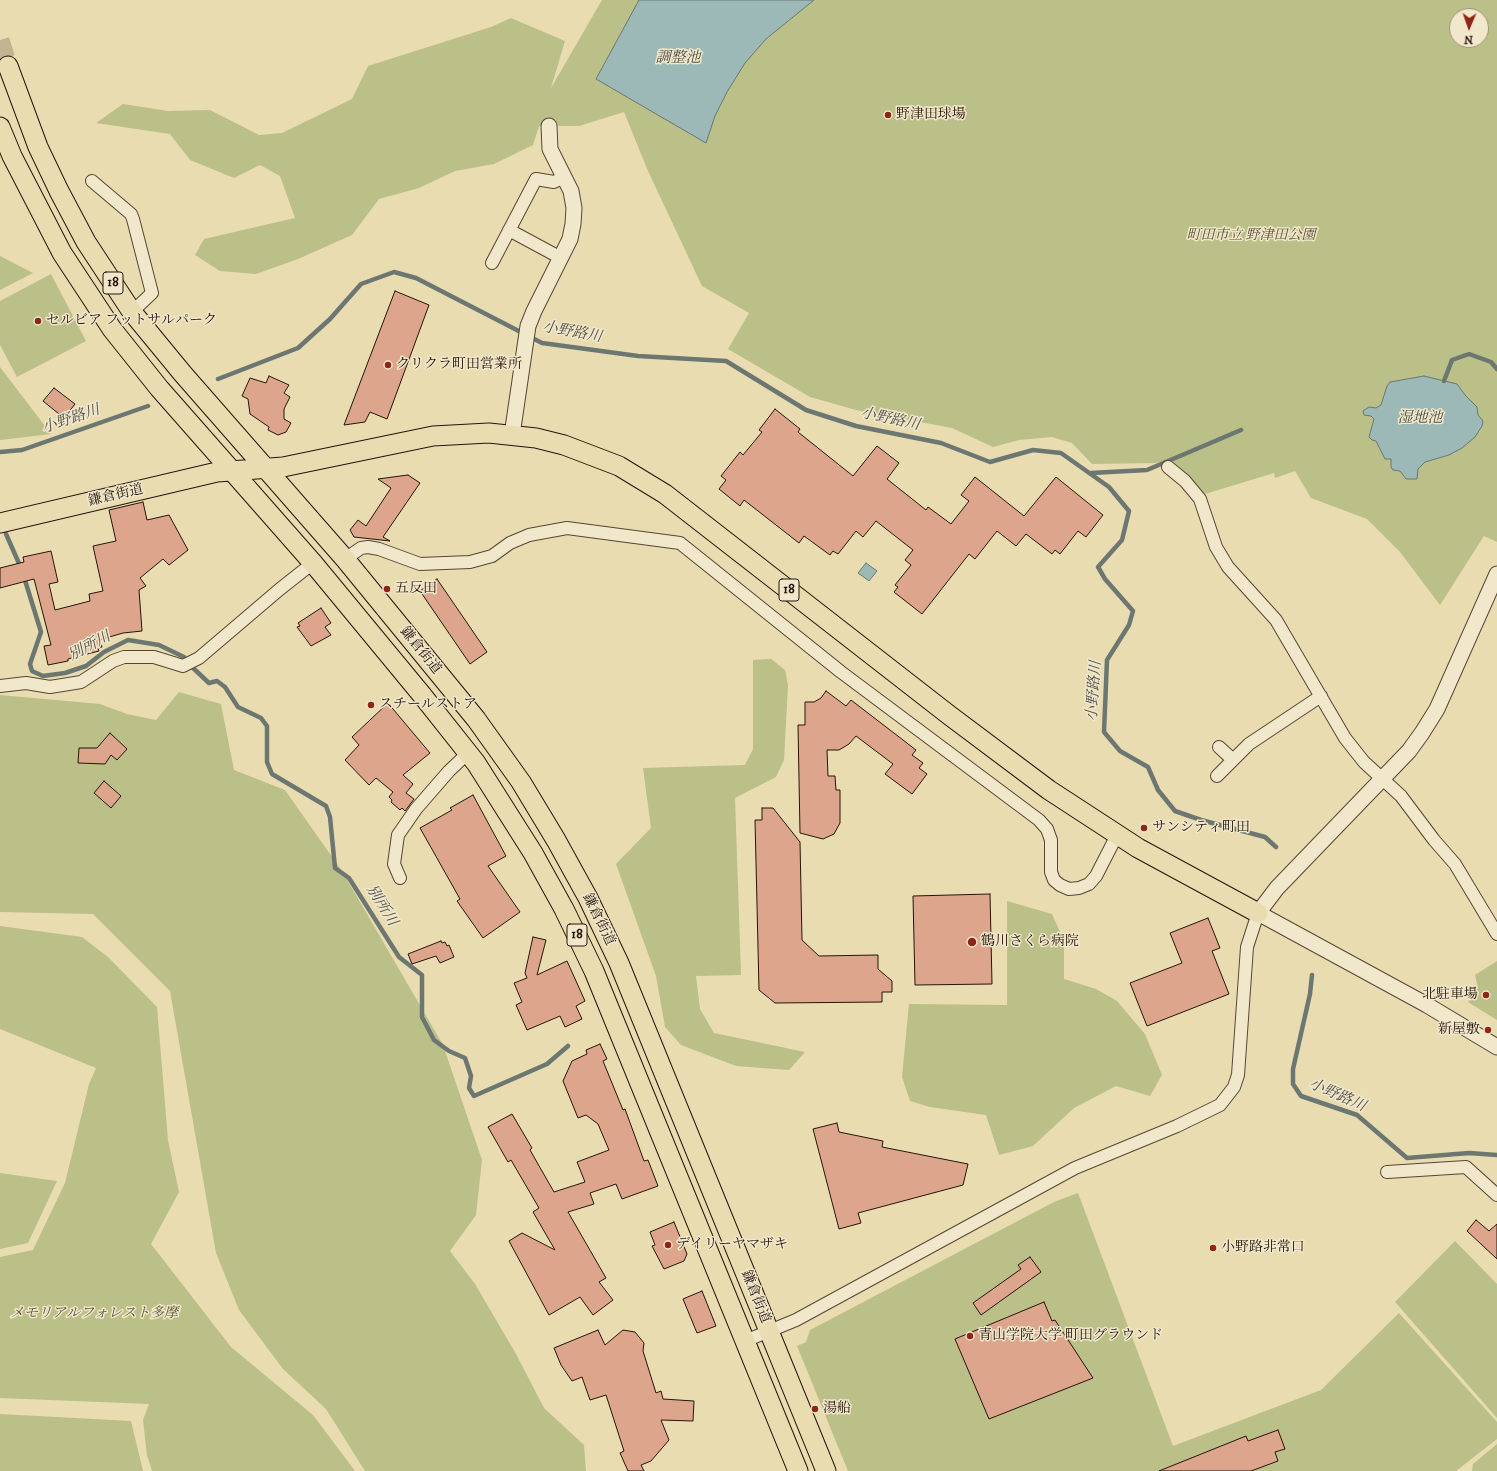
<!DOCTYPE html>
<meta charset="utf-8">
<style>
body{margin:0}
#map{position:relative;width:1497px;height:1471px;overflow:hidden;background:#e9dcb1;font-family:"IM FELL DW Pica",serif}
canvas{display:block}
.north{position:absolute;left:1449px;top:8px;width:40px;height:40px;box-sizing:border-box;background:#f1e8cc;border:1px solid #9f937e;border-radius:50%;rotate:182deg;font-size:11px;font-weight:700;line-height:16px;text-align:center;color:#25140a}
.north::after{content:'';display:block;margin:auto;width:14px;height:18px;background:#8f2418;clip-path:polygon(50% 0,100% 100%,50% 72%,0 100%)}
</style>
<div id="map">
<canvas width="1497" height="1471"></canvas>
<div class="north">N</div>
</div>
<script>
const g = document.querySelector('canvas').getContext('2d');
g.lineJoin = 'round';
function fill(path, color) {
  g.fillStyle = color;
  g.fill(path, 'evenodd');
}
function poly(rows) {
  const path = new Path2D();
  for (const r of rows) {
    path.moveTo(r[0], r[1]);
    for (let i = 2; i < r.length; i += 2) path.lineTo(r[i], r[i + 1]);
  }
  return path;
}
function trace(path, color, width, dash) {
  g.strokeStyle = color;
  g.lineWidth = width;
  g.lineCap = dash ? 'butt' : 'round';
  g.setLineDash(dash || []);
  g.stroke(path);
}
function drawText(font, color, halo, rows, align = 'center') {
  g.font = font + ' "IM FELL DW Pica","Noto Serif JP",serif';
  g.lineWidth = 3;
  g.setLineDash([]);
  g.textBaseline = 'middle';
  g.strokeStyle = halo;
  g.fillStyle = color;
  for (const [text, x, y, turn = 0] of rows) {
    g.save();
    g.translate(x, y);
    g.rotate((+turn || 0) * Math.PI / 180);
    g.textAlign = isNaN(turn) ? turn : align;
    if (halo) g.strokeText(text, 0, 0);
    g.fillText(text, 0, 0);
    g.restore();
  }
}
fill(poly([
 [602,0,1497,0,1497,542,1484,536,1440,605,1400,552,1367,519,1311,498,1295,471,1275,478,1274,473,1205,494,1171,460,1155,463,1092,464,1072,443,1052,437,1019,440,993,447,952,428,856,410,810,397,728,349,749,313,702,286,648,171,624,112,579,126,539,126,533,145,494,164,455,171,419,188,379,199,352,235,298,259,256,274,220,271,195,255,204,239,295,218,280,176,260,165,234,178,190,160,170,134,96,123,123,104,168,111,210,110,259,135,282,133,352,99,368,66,491,27,511,18,565,41,551,88],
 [1457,16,1481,16,1481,40,1457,40],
 [0,256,33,273,0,290],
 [51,274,86,341,17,377,0,345,0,301],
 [0,366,0,367,51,434,0,440],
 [771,659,785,670,788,685,784,760,776,777,735,798,741,975,696,976,700,1009,714,1033,805,1052,789,1070,736,1066,681,1045,665,1027,656,976,616,864,651,828,643,768,745,765,753,749,753,660],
 [179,692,221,704,234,770,285,790,342,871,443,1045,482,1160,476,1215,450,1251,475,1284,516,1354,544,1408,584,1445,586,1471,365,1471,326,1409,283,1369,239,1310,216,1253,170,991,93,914,0,912,0,695,100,704,127,714,156,720],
 [1007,901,1052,914,1064,941,1064,979,1096,989,1117,1001,1145,1034,1162,1075,1150,1096,1116,1086,1074,1108,1033,1146,999,1155,986,1115,930,1107,910,1101,902,1077,909,1004,1007,1005],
 [0,926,82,937,108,957,157,1007,168,1140,179,1192,151,1244,231,1347,313,1415,355,1471,152,1471,147,1455,143,1420,149,1404,0,1398,0,1257,33,1250,65,1183,89,1084,96,1068,0,1029],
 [1497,961,1497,1020,1468,1002,1478,988,1475,975],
 [0,1173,57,1181,28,1243,0,1249],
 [1078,1193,1173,1446,1321,1390,1399,1313,1497,1422,1497,1439,1456,1471,848,1471,797,1346,806,1342,810,1330,1054,1202],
 [1455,1241,1497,1284,1497,1418,1395,1302],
 [0,1414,131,1421,143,1471,0,1471],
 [1497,1444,1497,1471,1472,1471,1473,1464]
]), '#bbbf88');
const water = poly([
 [639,0,814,0,766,39,745,63,727,92,715,116,706,143,596,79,639,0],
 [1424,376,1457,384,1465,395,1477,407,1478,415,1483,421,1482,426,1475,437,1462,448,1449,455,1425,462,1418,469,1417,479,1406,479,1400,471,1393,470,1391,467,1391,459,1385,459,1376,441,1372,440,1369,437,1374,419,1371,416,1364,415,1363,411,1369,407,1376,408,1381,405,1387,386,1390,382,1424,376],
 [866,563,877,571,869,581,858,573,866,563]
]);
fill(water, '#9cb9b7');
trace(water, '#6c7772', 1);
trace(poly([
 [218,379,298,348,330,319,361,284,394,272,416,278,542,343,638,356,726,361,806,410,856,426,941,443,990,462,1033,450,1061,453,1109,487,1129,511,1122,540,1098,567,1105,579,1133,611,1129,625,1107,660,1104,732,1120,751,1148,767,1158,790,1175,811,1201,820,1265,837,1276,847],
 [1444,381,1452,360,1469,354,1491,362,1497,369],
 [0,452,22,450,148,406],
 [1091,473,1147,470,1241,430],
 [6,534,21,568],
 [24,577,41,632,30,664,32,671,43,676,65,673,86,666,104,652,128,640,159,645,184,657],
 [193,668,209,683,217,681,225,687,238,707,261,718,267,726,267,762,272,774,326,806,330,817,335,868,349,878,399,957,422,975,422,1017,434,1040,449,1051,465,1058,471,1076,469,1088,474,1096,547,1064,568,1046],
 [1312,975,1310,994,1293,1069,1293,1084,1301,1096,1357,1115,1407,1158,1469,1153,1497,1155]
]), '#6c7772', 4.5);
const building = poly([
 [395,291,429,305,387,419,370,412,365,422,344,425,395,291],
 [269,376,289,385,284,393,290,397,284,409,284,419,291,423,286,432,278,435,268,430,269,427,250,414,248,399,242,396,250,378,266,383,269,376],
 [54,388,75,404,64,418,43,401,54,388],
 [775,409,800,429,798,432,853,476,877,446,899,463,887,479,926,510,928,507,951,524,969,501,961,495,975,477,1024,516,1056,477,1103,515,1086,537,1078,531,1060,554,1055,550,1052,554,1026,534,1016,546,997,531,975,559,969,554,922,614,894,592,898,587,895,585,911,565,905,560,913,550,876,521,863,537,856,531,838,554,833,551,830,555,804,536,799,543,744,500,740,506,719,489,726,480,721,476,740,452,743,455,762,432,759,430,775,409],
 [408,475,420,483,383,537,390,541,354,537,350,530,358,520,366,526,391,488,378,479,408,475],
 [143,502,147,520,169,515,188,550,169,565,163,559,140,578,146,586,139,590,142,631,123,633,99,640,102,647,98,648,99,651,68,659,68,661,48,665,44,646,51,645,34,579,0,588,0,568,24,562,23,557,51,551,58,582,49,584,55,610,90,601,89,594,103,591,93,546,116,541,109,510,143,502],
 [437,579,487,652,470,664,420,591,437,579],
 [321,608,331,623,325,627,331,635,311,646,297,627,300,626,298,623,321,608],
 [826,691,846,706,851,700,916,750,912,755,923,763,919,768,927,774,912,794,885,774,893,764,856,736,849,744,839,750,827,750,828,776,835,776,836,790,840,790,840,823,834,834,823,839,800,833,798,725,805,725,805,702,814,702,821,698,826,691],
 [388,703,430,753,403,775,413,784,406,793,414,799,405,811,402,808,400,810,391,802,392,800,389,797,393,792,376,778,369,785,345,760,359,745,352,737,388,703],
 [110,733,127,749,117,760,111,755,105,764,78,763,79,748,97,748,110,733],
 [104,781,121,796,111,808,94,793,104,781],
 [473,795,506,856,488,866,520,912,483,938,457,901,460,899,420,828,452,810,450,808,473,795],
 [762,808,773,808,800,842,802,940,819,956,878,955,878,969,892,981,892,992,882,992,882,1002,775,1003,759,990,755,820,762,820,762,808],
 [990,894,992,984,915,985,913,896,990,894],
 [1208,918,1220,948,1212,951,1229,994,1147,1026,1130,983,1182,963,1170,933,1208,918],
 [533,937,546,940,537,975,567,961,585,1001,576,1006,582,1019,565,1027,560,1016,527,1030,516,1005,522,1002,514,983,527,978,525,973,533,937],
 [441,941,442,943,445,942,447,946,449,945,454,957,440,963,436,956,412,964,408,954,441,941],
 [600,1044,607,1059,603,1061,623,1110,625,1109,644,1161,648,1160,658,1186,622,1199,616,1184,590,1193,594,1204,568,1212,606,1278,599,1282,613,1300,593,1315,580,1297,549,1315,509,1241,522,1233,555,1250,533,1212,539,1208,511,1160,508,1162,488,1127,512,1114,532,1148,530,1150,554,1192,585,1182,577,1162,609,1150,598,1124,586,1115,578,1118,563,1081,572,1061,587,1054,586,1050,600,1044],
 [837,1123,839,1132,883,1141,882,1147,968,1164,963,1185,858,1213,861,1223,839,1229,813,1129,837,1123],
 [1476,1220,1489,1231,1497,1224,1497,1259,1467,1231,1476,1220],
 [674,1222,687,1254,684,1261,664,1269,652,1246,655,1245,650,1232,674,1222],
 [1030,1257,1041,1272,981,1315,973,1303,1021,1269,1018,1265,1030,1257],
 [702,1291,716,1326,697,1333,683,1299,702,1291],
 [1044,1302,1052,1321,1055,1320,1093,1378,989,1419,955,1339,1044,1302],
 [598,1330,605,1345,623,1330,635,1332,644,1343,643,1351,656,1393,661,1391,663,1399,694,1401,693,1421,661,1420,669,1440,651,1461,641,1465,644,1471,628,1471,620,1453,624,1451,606,1395,590,1400,582,1377,572,1381,561,1365,554,1348,598,1330],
 [1278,1430,1285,1449,1275,1452,1278,1461,1251,1471,1159,1471,1246,1436,1248,1441,1278,1430]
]);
fill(building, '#dda68c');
trace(building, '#25140a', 1);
trace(poly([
 [0,40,8,66]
]), '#c2b490', 19, [19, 10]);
const minor = poly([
 [92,181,131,214,133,219,152,293,132,312],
 [509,230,561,258],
 [492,263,536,179,554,182,564,177],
 [1168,467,1185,481,1200,499,1216,547,1228,567,1276,620,1345,738,1364,762,1401,796,1434,840,1455,864,1497,934],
 [345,559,361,548,368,547,379,549,420,564,470,562,492,556,510,543,529,535,567,528,680,543,841,672,1039,820,1047,829,1051,840,1051,872,1054,880,1060,885,1069,889,1079,888,1089,884,1096,876,1117,835],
 [0,686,26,683,50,687,81,682,113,661,124,657,154,657,183,666,199,658,280,589,313,563],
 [1219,747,1232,759],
 [1217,776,1249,744,1321,696],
 [400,878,394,864,398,835,416,809,449,771,468,753],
 [1387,1172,1466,1167,1497,1195],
 [745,1341,796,1320,1075,1168,1177,1126,1220,1105,1234,1087,1238,1075,1247,947,1258,913]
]);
const tertiary = poly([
 [512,435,528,326,534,311,570,239,573,224,574,208,571,191,550,149,549,126],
 [1497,574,1437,709,1422,733,1409,751,1277,888,1258,913,1427,1005,1497,1047]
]);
const primary = poly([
 [8,66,38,147,59,191,86,242,132,312,183,374,345,559,476,719,521,782,556,840,588,898,619,963,826,1471],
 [0,127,12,156,62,253,112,329,159,388,313,563,422,695,476,763,533,853,564,909,594,971,798,1471],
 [0,523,217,472,283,467,433,436,489,433,536,438,564,445,619,466,665,494,949,715,1049,790,1138,848,1258,913]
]);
trace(minor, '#564634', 14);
trace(tertiary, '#564634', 17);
trace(primary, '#25140a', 21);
trace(minor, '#f1e8cc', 12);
trace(tertiary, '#f1e8cc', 15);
trace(primary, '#e9dcb1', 19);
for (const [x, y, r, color] of [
 [888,115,4,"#8f2418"],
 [38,321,4,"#8f2418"],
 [388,365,4,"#8f2418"],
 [387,589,4,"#8f2418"],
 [371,705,4,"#8f2418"],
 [1144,828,4,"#8f2418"],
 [972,942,5,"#8f2418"],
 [1486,995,4,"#8f2418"],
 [1488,1030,4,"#8f2418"],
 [668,1245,4,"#8f2418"],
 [1213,1248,4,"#8f2418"],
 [970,1336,4,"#8f2418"],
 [815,1409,4,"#8f2418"]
]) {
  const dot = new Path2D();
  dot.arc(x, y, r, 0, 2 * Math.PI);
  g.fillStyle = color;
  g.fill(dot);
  trace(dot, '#f1e8cc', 1.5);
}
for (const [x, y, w] of [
 [113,283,20],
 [789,590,20],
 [577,935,20]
]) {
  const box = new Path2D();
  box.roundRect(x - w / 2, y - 11, w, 22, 3);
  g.fillStyle = '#f1e8cc';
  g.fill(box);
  trace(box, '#25140a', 1);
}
drawText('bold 13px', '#25140a', null, [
 ["18",113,283],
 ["18",789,590],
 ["18",577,935]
]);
drawText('14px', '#25140a', '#f1e8cc', [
 ["野津田球場",896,115],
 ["セルビア フットサルパーク",46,321],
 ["クリクラ町田営業所",396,365],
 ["五反田",395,589],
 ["スチールストア",379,705],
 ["サンシティ町田",1152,828],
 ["鶴川さくら病院",981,942],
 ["北駐車場",1478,995,"right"],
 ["新屋敷",1480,1030,"right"],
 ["デイリーヤマザキ",676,1245],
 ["小野路非常口",1221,1248],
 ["青山学院大学 町田グラウンド",978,1336],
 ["湯船",823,1409]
], 'left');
drawText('italic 14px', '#5a5036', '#f1e8cc', [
 ["町田市立 野津田公園",1251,236],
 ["メモリアルフォレスト多摩",94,1314]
]);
drawText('14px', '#25140a', '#f1e8cc', [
 ["鎌倉街道",116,496,-13],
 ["鎌倉街道",420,651,51],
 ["鎌倉街道",598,920,64],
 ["鎌倉街道",755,1297,68]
]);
drawText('italic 15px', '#4f4e47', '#f1e8cc', [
 ["調整池",678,59],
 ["小野路川",572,333,10],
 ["湿地池",1420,419],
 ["小野路川",71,420,-19],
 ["小野路川",890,420,12],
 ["別所川",90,647,-28],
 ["小野路川",1095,691,-86],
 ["別所川",381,906,58],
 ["小野路川",1337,1096,24]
]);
</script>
